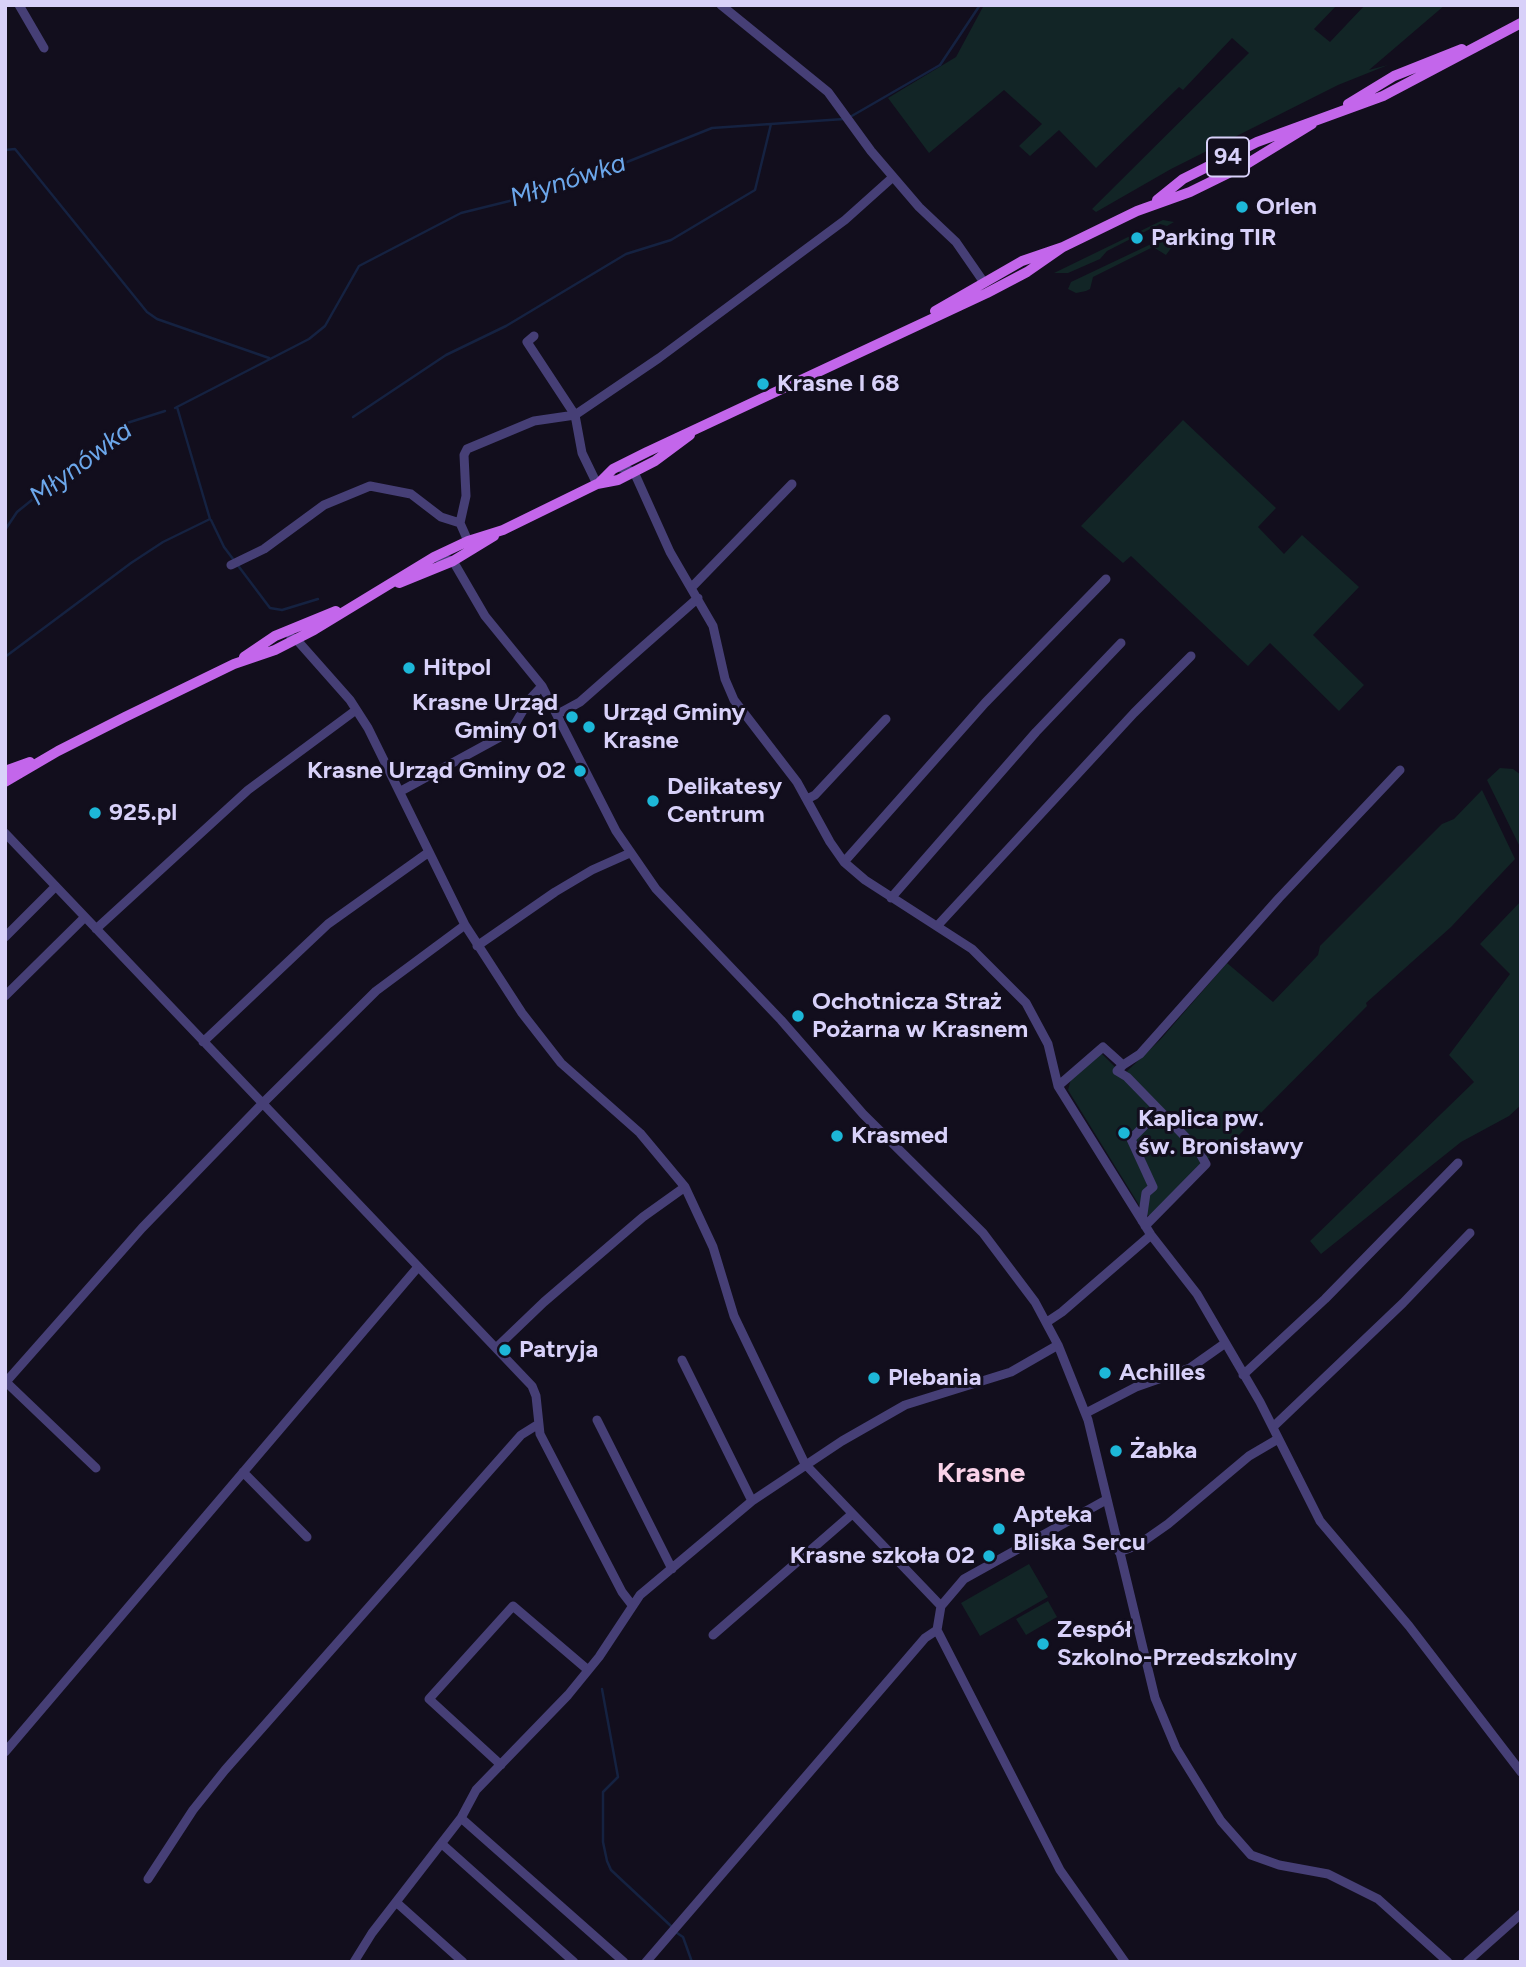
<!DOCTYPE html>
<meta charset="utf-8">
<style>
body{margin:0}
#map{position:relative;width:1526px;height:1967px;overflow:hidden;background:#120e1d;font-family:Figtree,sans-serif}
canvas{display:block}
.frame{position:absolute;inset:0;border:7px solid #d8d1f9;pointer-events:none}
</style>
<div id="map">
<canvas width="1526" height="1967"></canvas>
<div class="frame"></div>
</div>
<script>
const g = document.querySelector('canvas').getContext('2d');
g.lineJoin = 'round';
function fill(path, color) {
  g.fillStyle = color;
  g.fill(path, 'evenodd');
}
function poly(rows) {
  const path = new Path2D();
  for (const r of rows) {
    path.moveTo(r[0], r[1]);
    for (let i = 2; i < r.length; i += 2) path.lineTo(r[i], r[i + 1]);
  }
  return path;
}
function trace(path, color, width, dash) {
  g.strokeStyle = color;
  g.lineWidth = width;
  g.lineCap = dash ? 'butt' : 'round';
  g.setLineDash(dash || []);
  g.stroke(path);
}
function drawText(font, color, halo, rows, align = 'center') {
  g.font = font + ' Figtree,sans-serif';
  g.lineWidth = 6;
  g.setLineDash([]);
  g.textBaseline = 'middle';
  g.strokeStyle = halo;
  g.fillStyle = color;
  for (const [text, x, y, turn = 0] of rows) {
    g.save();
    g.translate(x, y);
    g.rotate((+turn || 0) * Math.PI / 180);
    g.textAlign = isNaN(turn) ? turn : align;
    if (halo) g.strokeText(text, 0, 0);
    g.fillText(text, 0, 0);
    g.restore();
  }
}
fill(poly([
 [984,5,1337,5,1314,29,1330,42,1365,5,1445,5,1369,70,1388,65,1338,85,1171,169,1096,212,1092,209,1249,53,1232,38,1183,90,1179,87,1096,168,1059,130,1030,156,1019,146,1042,124,1004,90,929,153,888,98,956,57],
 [1163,220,1174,222,1167,226,1160,224,1107,251,1100,259,1068,273,1054,273],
 [1168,236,1177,240,1166,255,1153,247,1093,277,1090,289,1086,291,1076,293,1068,289,1071,282],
 [1183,420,1276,508,1258,527,1284,554,1302,535,1359,587,1313,635,1364,685,1339,711,1270,643,1248,666,1131,556,1123,563,1081,526],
 [1500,768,1513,769,1521,775,1521,849,1487,780],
 [1482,790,1515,859,1451,927,1366,1003,1367,1006,1233,1141,1202,1163,1150,1216,1144,1213,1068,1090,1071,1079,1097,1055,1102,1054,1119,1071,1125,1073,1160,1040,1227,963,1273,1002,1318,955,1320,946,1442,824,1454,819],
 [1521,901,1521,1105,1509,1116,1461,1142,1321,1254,1310,1241,1474,1082,1449,1055,1510,974,1480,944],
 [1029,1564,1048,1597,980,1636,961,1603],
 [1048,1601,1057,1617,1026,1635,1016,1619]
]), '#122526');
trace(poly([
 [850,117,940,65,980,5],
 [5,150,15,149,147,312,157,319,269,358],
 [175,408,309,339,325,326,359,266,461,213,562,188,712,128,844,119],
 [353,417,446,355,506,326,626,254,671,240,755,190,771,124],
 [211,520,224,547,270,608,282,610,318,599],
 [5,530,17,512,127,423,165,411],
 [5,657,131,563,163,542,210,519,177,407],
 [602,1689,618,1777,603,1792,603,1842,607,1861,611,1870,671,1926],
 [677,1933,683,1937,692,1962]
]), '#152241', 2.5);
trace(poly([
 [19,5,44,48],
 [721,5,828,92,871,151,919,207,956,242,983,281],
 [618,467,634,472,670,552,713,626,725,679,734,700,797,782,830,842,844,862,865,880,972,949,1026,1003,1048,1044,1058,1086,1151,1235,1197,1294,1260,1402,1320,1521,1409,1626,1521,1772],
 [597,484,582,453,575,415,659,358,845,220,893,177],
 [460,523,466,496,464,455,467,449,534,421,575,415,527,342,534,336],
 [434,557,453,561,485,616,542,686,616,831,656,889,781,1020,863,1114,983,1233,1035,1302,1058,1345,1088,1420,1155,1698,1176,1748,1221,1821,1251,1855,1279,1865,1328,1874,1378,1899,1448,1962],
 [231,565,264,549,324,505,370,486,411,494,441,517,460,523,468,541],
 [691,588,792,484],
 [291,638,296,639,350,700,368,728,465,925,522,1013,561,1063,640,1133,685,1187,713,1247,734,1316,805,1464,941,1606],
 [558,714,580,702,698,598],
 [401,791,511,731,529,700,542,686],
 [807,799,815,795,886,719],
 [5,833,532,1386,536,1396,540,1434,622,1592,632,1605],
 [844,862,985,703,1106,579],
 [891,898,1036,732,1121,643],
 [939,924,1134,713,1191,656],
 [96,929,248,790,356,710],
 [5,937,55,887],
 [477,946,555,892,592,870,630,853],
 [5,996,84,918],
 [203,1042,328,924,429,852],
 [1123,1065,1117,1071,1127,1077,1198,1150,1206,1164,1145,1226],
 [1058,1086,1103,1047,1123,1065,1140,1054,1279,898,1400,770],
 [1142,1221,1146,1193,1153,1187,1131,1139,1159,1111],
 [1047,1322,1062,1312,1151,1235],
 [496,1348,544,1302,643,1217,685,1187],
 [682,1360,752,1501],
 [1243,1375,1325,1299,1458,1163],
 [6,1382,96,1468],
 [5,1383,142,1228,262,1104,376,991,465,925],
 [1086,1413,1136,1387,1190,1368,1224,1344],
 [597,1420,672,1569],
 [1273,1427,1403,1303,1470,1233],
 [243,1472,307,1537],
 [1106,1500,964,1579,941,1606,937,1630,1060,1870,1125,1962],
 [1119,1552,1138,1545,1168,1524,1249,1456,1278,1439],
 [713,1635,851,1515],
 [5,1752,418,1267],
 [501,1765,429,1699,513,1606,588,1670],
 [461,1818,624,1962],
 [442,1844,574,1962],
 [148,1879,193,1810,225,1770,521,1435,537,1425],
 [396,1902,463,1962],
 [354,1962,372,1933,461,1818,476,1790,568,1695,599,1657,640,1595,752,1501,842,1441,905,1405,1011,1372,1058,1345],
 [646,1962,925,1638,937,1630],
 [1467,1962,1521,1914]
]), '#463f76', 9);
trace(poly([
 [1348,104,1394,76,1462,49],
 [1157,200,1183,179,1257,142,1383,96,1521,23],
 [935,311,1022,261,1063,247,1137,211,1190,192,1245,165,1312,124],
 [599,483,613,469,647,452,987,293,1027,272,1063,247],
 [399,583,453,561,494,536],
 [244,657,275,636,336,611],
 [5,771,30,762],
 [5,782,58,751,125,717,234,664,275,650,314,630,434,557,468,541,503,530,597,484,618,480,655,461,690,435]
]), '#c366eb', 10);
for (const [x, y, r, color] of [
 [1242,207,7,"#1db7d8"],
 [1137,238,7,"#1db7d8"],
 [763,384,7,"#1db7d8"],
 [409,668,7,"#1db7d8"],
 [572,717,7,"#1db7d8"],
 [589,727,7,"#1db7d8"],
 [580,771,7,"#1db7d8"],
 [653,801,7,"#1db7d8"],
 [95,813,7,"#1db7d8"],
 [798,1016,7,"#1db7d8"],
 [1124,1133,7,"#1db7d8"],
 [837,1136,7,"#1db7d8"],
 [505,1350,7,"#1db7d8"],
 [1105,1373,7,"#1db7d8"],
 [874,1378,7,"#1db7d8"],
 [1116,1451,7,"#1db7d8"],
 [999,1529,7,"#1db7d8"],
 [989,1556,7,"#1db7d8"],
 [1043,1644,7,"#1db7d8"]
]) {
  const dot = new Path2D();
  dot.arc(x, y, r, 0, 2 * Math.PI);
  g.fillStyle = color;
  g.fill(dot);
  trace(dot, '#120e1d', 2.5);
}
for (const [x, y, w] of [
 [1228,157,42]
]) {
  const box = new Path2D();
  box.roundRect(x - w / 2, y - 19.5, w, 39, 5);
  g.fillStyle = '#120e1d';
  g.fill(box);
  trace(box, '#d8d1f9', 2);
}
drawText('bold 23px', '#d8d1f9', null, [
 ["94",1228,157]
]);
drawText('bold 24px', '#d8d1f9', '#120e1d', [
 ["Orlen",1256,207],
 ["Parking TIR",1151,238],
 ["Krasne I 68",777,384],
 ["Hitpol",423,668],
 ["Krasne Urząd",558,703,"right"],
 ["Gminy 01",558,731,"right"],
 ["Urząd Gminy",603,713],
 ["Krasne",603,741],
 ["Krasne Urząd Gminy 02",566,771,"right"],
 ["Delikatesy",667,787],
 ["Centrum",667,815],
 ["925.pl",109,813],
 ["Ochotnicza Straż",812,1002],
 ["Pożarna w Krasnem",812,1030],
 ["Kaplica pw.",1138,1119],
 ["św. Bronisławy",1138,1147],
 ["Krasmed",851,1136],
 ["Patryja",519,1350],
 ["Achilles",1119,1373],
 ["Plebania",888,1378],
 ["Żabka",1130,1451],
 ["Apteka",1013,1515],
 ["Bliska Sercu",1013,1543],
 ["Krasne szkoła 02",975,1556,"right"],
 ["Zespół",1057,1630],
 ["Szkolno-Przedszkolny",1057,1658]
], 'left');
drawText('italic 26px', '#6ca7eb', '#120e1d', [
 ["Młynówka",568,181,-18],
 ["Młynówka",81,464,-37]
]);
drawText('bold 28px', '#f9d2e8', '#120e1d', [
 ["Krasne",981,1474]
]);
</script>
